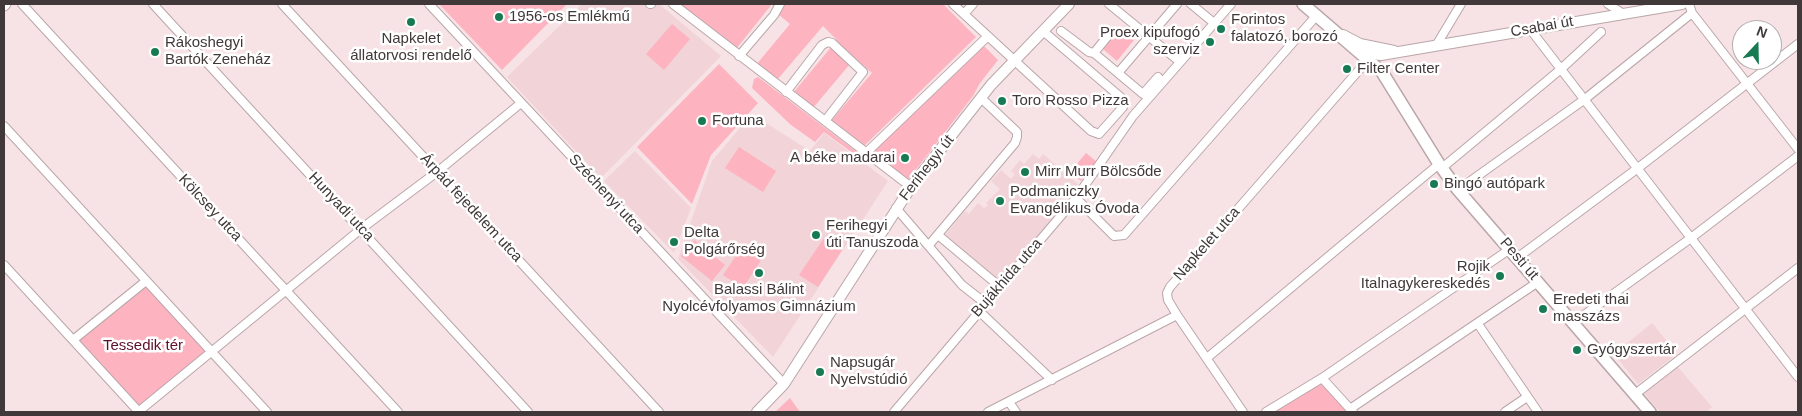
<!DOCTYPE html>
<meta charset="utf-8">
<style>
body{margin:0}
#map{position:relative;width:1802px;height:416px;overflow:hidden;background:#f7e2e5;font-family:Arial,sans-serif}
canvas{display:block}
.frame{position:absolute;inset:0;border:5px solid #403839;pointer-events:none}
.north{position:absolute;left:1732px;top:20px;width:50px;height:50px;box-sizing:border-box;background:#fff;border:1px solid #b3afb0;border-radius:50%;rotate:21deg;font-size:14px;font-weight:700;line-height:20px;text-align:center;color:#403839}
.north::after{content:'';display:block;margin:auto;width:18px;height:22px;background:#187a52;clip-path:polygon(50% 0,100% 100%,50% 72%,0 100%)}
</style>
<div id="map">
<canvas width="1802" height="416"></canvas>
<div class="frame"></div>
<div class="north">N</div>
</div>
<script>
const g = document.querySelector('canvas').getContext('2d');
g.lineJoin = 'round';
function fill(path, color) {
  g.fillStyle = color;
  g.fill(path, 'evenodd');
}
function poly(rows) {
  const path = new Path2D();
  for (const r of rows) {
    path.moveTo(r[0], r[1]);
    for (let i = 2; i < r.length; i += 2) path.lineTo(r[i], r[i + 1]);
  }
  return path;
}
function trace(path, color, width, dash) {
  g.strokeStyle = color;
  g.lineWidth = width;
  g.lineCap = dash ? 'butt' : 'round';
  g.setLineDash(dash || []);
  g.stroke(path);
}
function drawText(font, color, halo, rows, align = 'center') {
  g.font = font + ' Arial,sans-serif';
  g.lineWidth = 5;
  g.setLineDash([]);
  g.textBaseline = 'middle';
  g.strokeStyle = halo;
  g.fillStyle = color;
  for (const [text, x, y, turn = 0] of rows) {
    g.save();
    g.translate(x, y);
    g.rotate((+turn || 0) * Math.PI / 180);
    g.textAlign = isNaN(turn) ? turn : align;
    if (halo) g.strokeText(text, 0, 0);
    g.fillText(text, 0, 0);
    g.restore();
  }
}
fill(poly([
 [582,4,659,4,721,56,601,178,507,77],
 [752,114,810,151,824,133,888,181,773,357,678,259,712,161],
 [635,151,691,208,674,253,604,181],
 [1033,154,1039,159,1043,154,1080,186,999,282,945,235,965,211,969,214,978,203,984,208,986,207,988,205,986,203,1000,189,991,181,1001,170,1011,179,1015,174,1011,171,1020,160,1024,164],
 [1652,323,1677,354,1638,384,1614,354],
 [1677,366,1712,407,1706,412,1660,412,1644,393]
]), '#f1d3d8');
fill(poly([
 [439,4,567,4,502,70],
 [679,4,772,4,736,49],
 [784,4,943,4,976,37,864,146,831,121,872,73,855,58,813,108,793,93,837,40,823,26,777,80,756,65,790,24,778,14],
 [672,24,690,39,664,70,646,54],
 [1120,28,1134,40,1117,61,1103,49],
 [983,45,998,60,980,83,973,96,908,180,872,153,873,150],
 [719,64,758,103,711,155,692,204,637,147],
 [758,77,870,162,869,165,824,132,815,142,791,125,752,88,754,79],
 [739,147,776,171,763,192,725,168],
 [1086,153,1097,162,1081,181,1070,172],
 [824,238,842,250,818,287,799,275],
 [694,240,725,265,712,281,681,256],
 [742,247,761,260,743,288,723,275],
 [146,281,212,352,139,412,73,340],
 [1322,383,1347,412,1273,412],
 [790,398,800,412,775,412]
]), '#fdb3c0');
const minor = poly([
 [22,4,398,412],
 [153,4,528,412],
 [282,4,659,412],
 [429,4,784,384],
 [650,4,651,4],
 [673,4,911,187],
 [953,4,1091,131,1099,134,1123,107,1124,100,1043,31],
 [1109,4,1180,62],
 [1191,4,1214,23],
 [1608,4,1622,13],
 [1689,4,1692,13,1798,149],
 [964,14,973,4],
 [1530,29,1798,377],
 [1061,31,1089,52,1094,53,1143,94,1158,77],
 [1437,44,1461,4],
 [1094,53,1107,37],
 [739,56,774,15,780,4],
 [1118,73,1177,4],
 [786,92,822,45,828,42,832,43,863,72,825,121],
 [4,126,267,412],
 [867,152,987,37],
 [1442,168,1561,69,1601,32],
 [1458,190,1585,99,1692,13],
 [1076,198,1114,236,1124,235,1317,15],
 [896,208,962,285,985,303],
 [938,235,999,286],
 [929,245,1015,143,1017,137,1017,132,981,98],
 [1517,258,1638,168,1798,44],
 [4,265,139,412],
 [979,311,1052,380],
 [1573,323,1691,238,1798,156],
 [1478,324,1538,412],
 [73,340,146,281],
 [1207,358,1439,164],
 [1322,378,1353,412],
 [1634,395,1798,268],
 [1009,402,1016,412],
 [1350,409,1538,282],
 [138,412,361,229,437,172,521,103],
 [894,412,1076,198,1133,116,1231,4],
 [988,412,1177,315],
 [1243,412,1177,315,1168,300,1167,293,1170,287,1366,62],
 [1266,412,1322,378,1510,249],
 [1505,412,1527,397]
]);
const tertiary = poly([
 [4,6,6,4]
]);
const secondary = poly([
 [1343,35,1360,44,1394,51],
 [1361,53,1381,55,1682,4],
 [757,412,784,384,911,187,991,85,1069,4]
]);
const primary = poly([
 [1303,4,1382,72,1439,164,1458,190,1650,412]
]);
trace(minor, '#baa6a9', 10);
trace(tertiary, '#baa6a9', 11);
trace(secondary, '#baa6a9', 12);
trace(primary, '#baa6a9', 14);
trace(minor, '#fff', 8);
trace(tertiary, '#fff', 9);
trace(secondary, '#fff', 10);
trace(primary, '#fff', 11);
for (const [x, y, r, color] of [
 [499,17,5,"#187a52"],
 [411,22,5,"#187a52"],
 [1221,29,5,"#187a52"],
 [1210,42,5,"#187a52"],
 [155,52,5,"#187a52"],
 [1347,69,5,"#187a52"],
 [1002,101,5,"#187a52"],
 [702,121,5,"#187a52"],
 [905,158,5,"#187a52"],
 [1025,172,5,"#187a52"],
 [1434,184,5,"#187a52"],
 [1000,201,5,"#187a52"],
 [816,235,5,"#187a52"],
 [674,242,5,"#187a52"],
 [759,273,5,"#187a52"],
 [1500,276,5,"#187a52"],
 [1543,309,5,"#187a52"],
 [1577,350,5,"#187a52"],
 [820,372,5,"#187a52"]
]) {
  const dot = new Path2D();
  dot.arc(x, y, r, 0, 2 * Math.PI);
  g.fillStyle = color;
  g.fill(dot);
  trace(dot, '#fff', 2);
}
drawText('15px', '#403839', '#fff', [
 ["1956-os Emlékmű",509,17],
 ["Forintos",1231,20],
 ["falatozó, borozó",1231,37],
 ["Proex kipufogó",1200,33,"right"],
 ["szerviz",1200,50,"right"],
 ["Napkelet",411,39,"center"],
 ["állatorvosi rendelő",411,56,"center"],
 ["Rákoshegyi",165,43],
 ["Bartók Zeneház",165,60],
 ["Filter Center",1357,69],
 ["Toro Rosso Pizza",1012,101],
 ["Fortuna",712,121],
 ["A béke madarai",895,158,"right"],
 ["Mirr Murr Bölcsőde",1035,172],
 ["Bingó autópark",1444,184],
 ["Podmaniczky",1010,192],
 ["Evangélikus Óvoda",1010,209],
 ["Ferihegyi",826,226],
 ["úti Tanuszoda",826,243],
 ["Delta",684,233],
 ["Polgárőrség",684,250],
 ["Rojik",1490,267,"right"],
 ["Italnagykereskedés",1490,284,"right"],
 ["Balassi Bálint",759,290,"center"],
 ["Nyolcévfolyamos Gimnázium",759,307,"center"],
 ["Eredeti thai",1553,300],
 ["masszázs",1553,317],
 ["Gyógyszertár",1587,350],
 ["Napsugár",830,363],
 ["Nyelvstúdió",830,380]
], 'left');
drawText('15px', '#403839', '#fff', [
 ["Csabai út",1542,27,-10],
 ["Ferihegyi út",927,168,-52],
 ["Széchenyi utca",606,194,47],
 ["Hunyadi utca",341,207,47],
 ["Kölcsey utca",210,208,47],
 ["Árpád fejedelem utca",471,208,47],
 ["Napkelet utca",1207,244,-49],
 ["Pesti út",1519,259,49],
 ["Bujákhida utca",1007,278,-49]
]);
drawText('15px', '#5f1029', '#fff', [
 ["Tessedik tér",143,346]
]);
</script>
